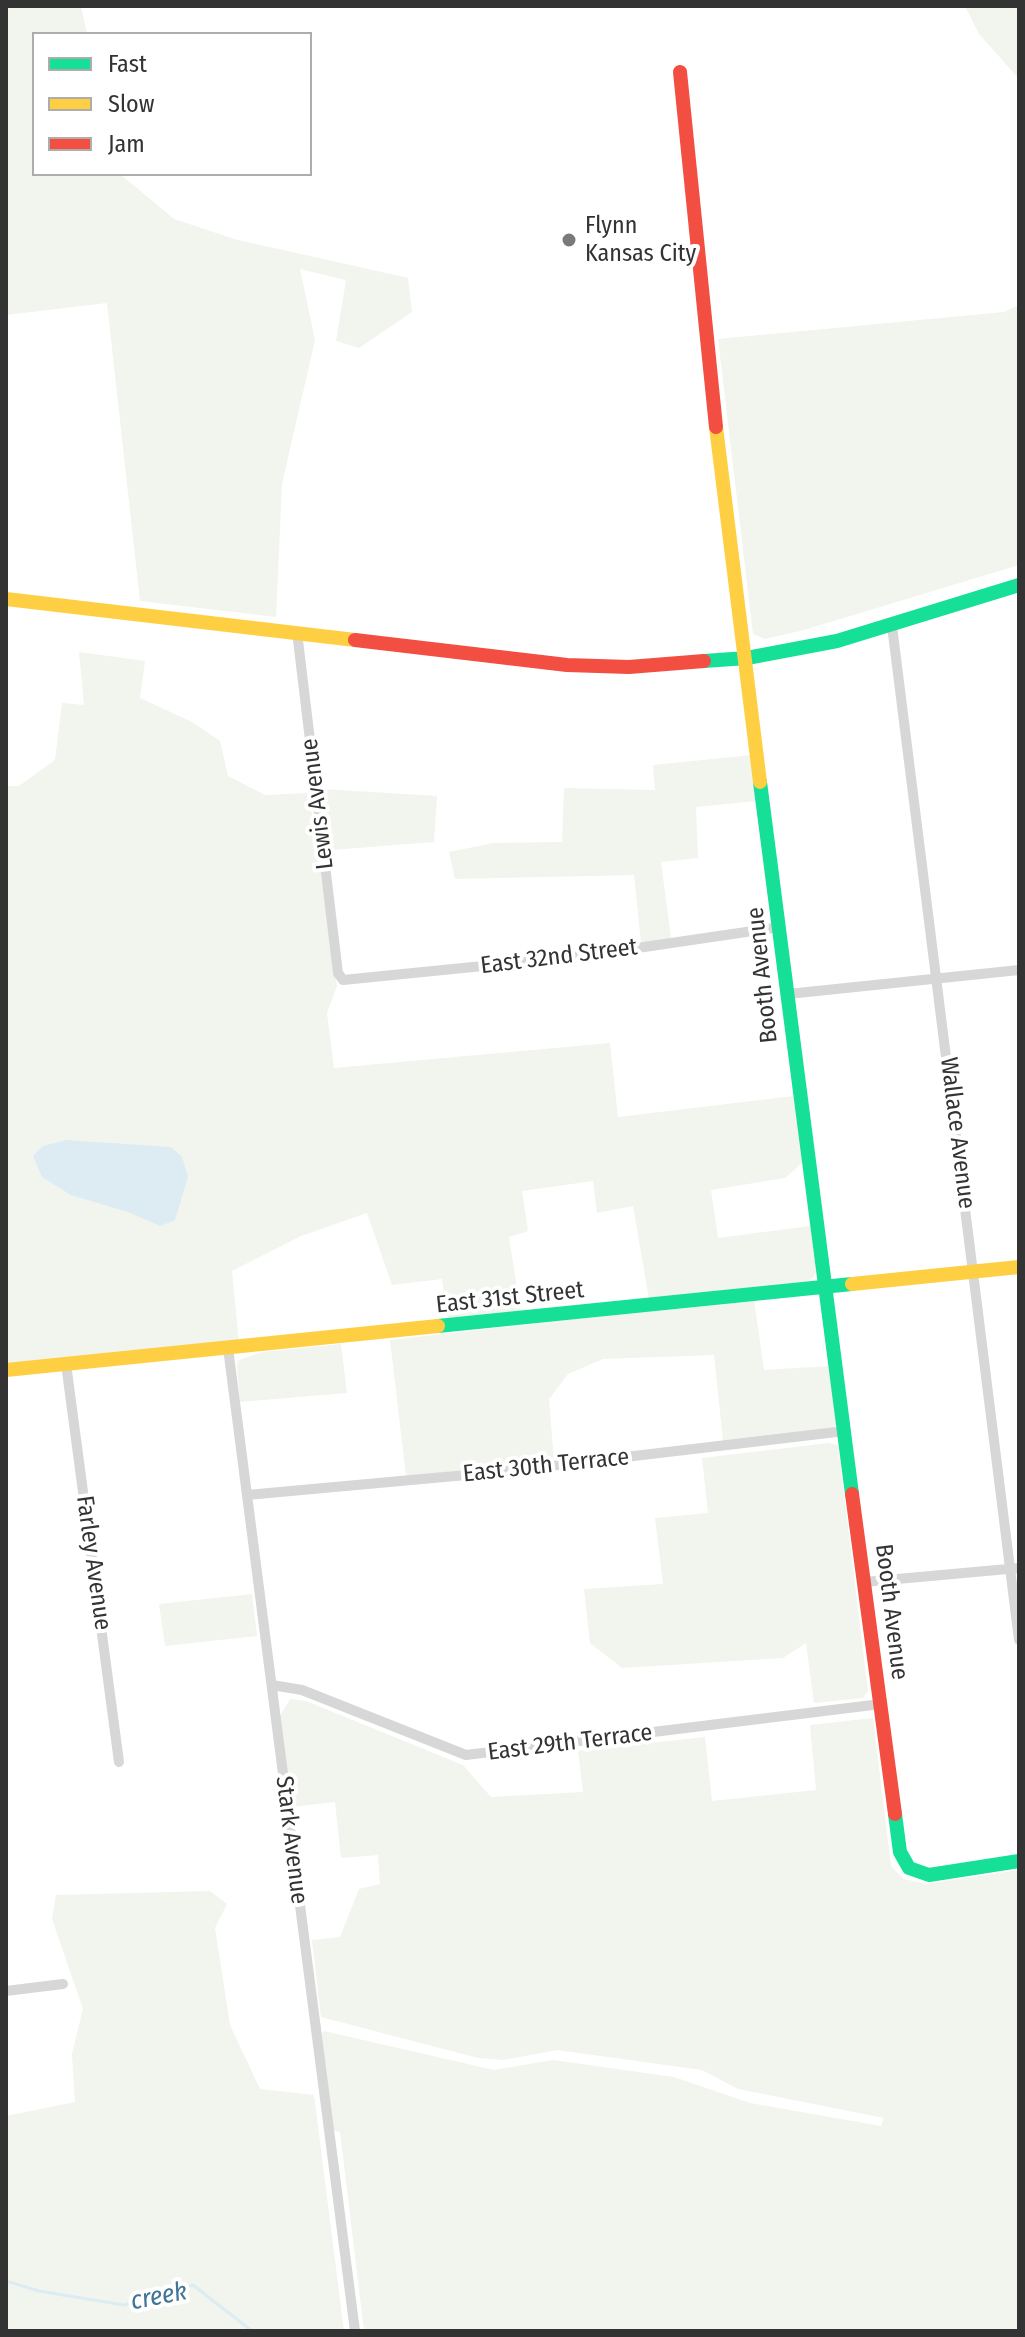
<!DOCTYPE html>
<style>
body{margin:0}
#map{position:relative;width:1025px;height:2337px;overflow:hidden;background:#fff;font-family:"Fira Sans Condensed",sans-serif}
canvas{display:block}
.frame{position:absolute;inset:0;border:8px solid #333;pointer-events:none}
.legend{position:absolute;left:32px;top:32px;width:280px;height:144px;box-sizing:border-box;background:#fff;border:2px solid #adadad;margin:0;padding:10px 14px;list-style:none;font-size:24px;color:#333}
.legend li{display:flex;align-items:center;gap:16px;height:40px}
.legend b{width:40px;border:2px solid #adadad}
</style>
<div id="map">
<canvas width="1025" height="2337"></canvas>
<div class="frame"></div>
<ul class="legend">
<li><b style="height:10px;background:#16e098"></b>Fast</li>
<li><b style="height:10px;background:#ffcf43"></b>Slow</li>
<li><b style="height:10px;background:#f24e42"></b>Jam</li>
</ul>
</div>
<script>
const g = document.querySelector('canvas').getContext('2d');
g.lineJoin = 'round';
function fill(path, color) {
  g.fillStyle = color;
  g.fill(path, 'evenodd');
}
function poly(rows) {
  const path = new Path2D();
  for (const r of rows) {
    path.moveTo(r[0], r[1]);
    for (let i = 2; i < r.length; i += 2) path.lineTo(r[i], r[i + 1]);
  }
  return path;
}
function trace(path, color, width, dash) {
  g.strokeStyle = color;
  g.lineWidth = width;
  g.lineCap = dash ? 'butt' : 'round';
  g.setLineDash(dash || []);
  g.stroke(path);
}
function drawText(font, color, halo, rows, align = 'center') {
  g.font = font + ' "Fira Sans Condensed",sans-serif';
  g.lineWidth = 8;
  g.setLineDash([]);
  g.textBaseline = 'middle';
  g.strokeStyle = halo;
  g.fillStyle = color;
  for (const [text, x, y, turn = 0] of rows) {
    g.save();
    g.translate(x, y);
    g.rotate((+turn || 0) * Math.PI / 180);
    g.textAlign = isNaN(turn) ? turn : align;
    if (halo) g.strokeText(text, 0, 0);
    g.fillText(text, 0, 0);
    g.restore();
  }
}
fill(poly([
 [6,6,81,6,87,34,34,34,34,174,120,174,174,219,234,239,408,278,412,312,359,348,336,341,346,280,300,269,315,340,282,484,276,617,140,601,107,303,6,315],
 [965,6,1019,6,1019,79,979,34],
 [1019,305,1019,565,804,630,765,639,753,634,718,339,1004,312],
 [79,652,145,661,140,698,192,722,220,741,228,776,265,795,309,793,337,986,327,1013,334,1068,610,1043,618,1117,794,1096,803,1162,785,1178,711,1190,718,1238,810,1226,816,1272,813,1278,805,1282,649,1299,633,1206,597,1213,593,1181,522,1191,528,1231,509,1237,521,1314,448,1322,442,1279,392,1285,367,1213,301,1236,232,1271,239,1342,6,1363,6,786,19,786,55,760,62,703,84,705],
 [752,755,757,801,696,807,698,858,661,862,671,938,641,943,634,875,455,879,449,852,493,843,562,842,564,788,655,790,653,765],
 [322,789,437,796,434,842,331,850],
 [754,1299,764,1370,830,1366,837,1424,832,1429,723,1441,714,1355,603,1359,568,1374,549,1399,554,1461,406,1476,390,1340],
 [341,1344,347,1393,240,1402,237,1365,239,1360,263,1352],
 [829,1443,838,1445,868,1691,863,1698,814,1703,806,1643,783,1658,622,1668,590,1643,584,1589,663,1584,655,1518,708,1513,702,1458],
 [252,1594,257,1636,165,1646,159,1604],
 [290,1699,306,1701,463,1765,491,1797,583,1792,578,1751,705,1737,712,1801,816,1790,810,1725,873,1718,891,1866,904,1879,926,1884,1019,1870,1019,2331,364,2331,340,2132,334,2131,321,2035,324,2031,494,2070,553,2060,674,2077,750,2103,881,2126,884,2118,738,2089,702,2070,557,2050,504,2060,478,2058,321,2017,312,1940,340,1937,359,1889,380,1884,378,1855,341,1858,335,1802,292,1807,280,1716],
 [210,1891,227,1904,215,1928,230,2025,260,2089,314,2095,344,2331,6,2331,6,2116,75,2102,72,2054,83,2009,52,1919,56,1895]
]), '#f1f5ed');
fill(poly([
 [66,1140,171,1147,182,1157,188,1177,175,1220,160,1226,128,1212,71,1195,42,1177,33,1156,43,1146]
]), '#ddebf3');
trace(poly([
 [6,2281,39,2291,124,2305,193,2285,252,2331]
]), '#ddebf3', 3);
trace(poly([
 [892,626,1019,1640],
 [297,632,338,973,343,980,583,956,780,927],
 [788,994,1019,970],
 [228,1348,355,2331],
 [66,1364,119,1762],
 [247,1495,499,1472,845,1431],
 [864,1582,1019,1568],
 [272,1685,302,1690,466,1755,881,1704],
 [6,1991,63,1984]
]), '#d7d7d7', 10);
trace(poly([
 [704,661,747,658,837,641,1019,585],
 [760,782,852,1494],
 [438,1326,852,1284],
 [895,1814,900,1852,909,1868,929,1875,1019,1861]
]), '#16e098', 14);
trace(poly([
 [716,427,760,782],
 [6,599,355,640],
 [852,1284,1019,1267],
 [6,1370,438,1326]
]), '#ffcf43', 14);
trace(poly([
 [680,72,716,427],
 [355,640,567,665,629,667,704,661],
 [852,1494,895,1814]
]), '#f24e42', 14);
for (const [x, y, r, color] of [
 [569,240,8,"#7a7a7a"]
]) {
  const dot = new Path2D();
  dot.arc(x, y, r, 0, 2 * Math.PI);
  g.fillStyle = color;
  g.fill(dot);
  trace(dot, '#fff', 3);
}
drawText('24px', '#333', '#fff', [
 ["Flynn",585,226],
 ["Kansas City",585,254]
], 'left');
drawText('24px', '#333', '#fff', [
 ["Lewis Avenue",318,804,-97],
 ["East 32nd Street",559,957,-7],
 ["Booth Avenue",763,975,-96],
 ["Wallace Avenue",957,1133,83],
 ["East 31st Street",510,1298,-6],
 ["East 30th Terrace",546,1466,-6],
 ["Farley Avenue",93,1563,82],
 ["Booth Avenue",891,1612,83],
 ["East 29th Terrace",570,1743,-7],
 ["Stark Avenue",291,1840,83]
]);
drawText('italic 26px', '#3f7597', '#fff', [
 ["creek",159,2297,-11]
]);
</script>
